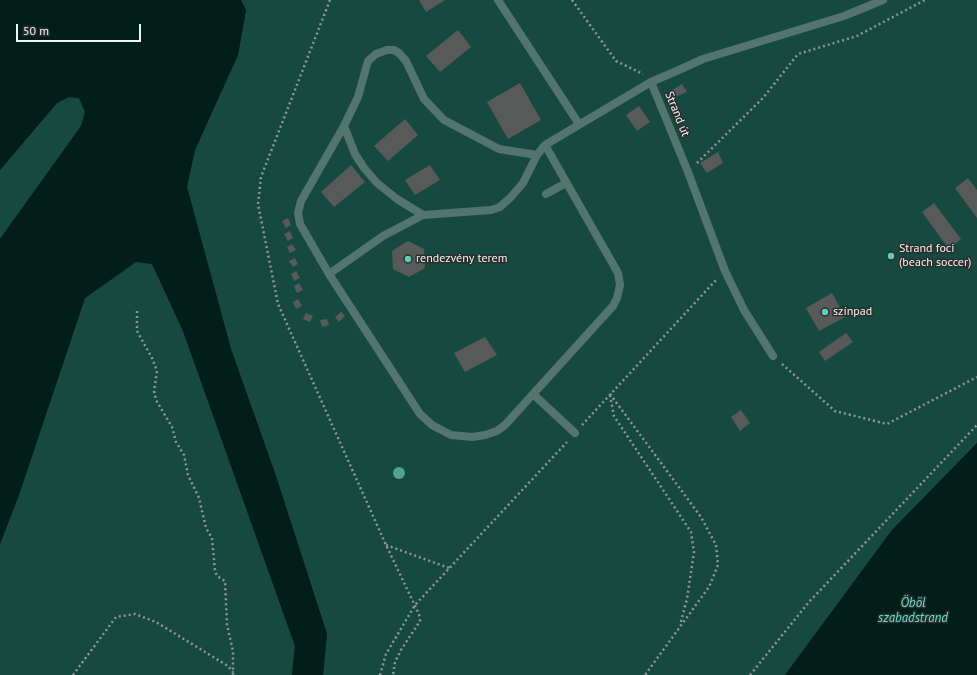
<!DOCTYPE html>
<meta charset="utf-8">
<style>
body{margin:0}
#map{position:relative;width:977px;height:675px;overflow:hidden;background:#2b2e2d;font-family:"PT Sans",sans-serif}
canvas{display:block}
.scale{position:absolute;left:16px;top:24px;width:125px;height:18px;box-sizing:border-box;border:2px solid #f1f3f2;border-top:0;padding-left:5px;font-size:12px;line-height:14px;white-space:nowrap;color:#f1f3f2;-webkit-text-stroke:3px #2b2e2d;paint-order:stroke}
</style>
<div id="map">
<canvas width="977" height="675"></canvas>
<div class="scale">50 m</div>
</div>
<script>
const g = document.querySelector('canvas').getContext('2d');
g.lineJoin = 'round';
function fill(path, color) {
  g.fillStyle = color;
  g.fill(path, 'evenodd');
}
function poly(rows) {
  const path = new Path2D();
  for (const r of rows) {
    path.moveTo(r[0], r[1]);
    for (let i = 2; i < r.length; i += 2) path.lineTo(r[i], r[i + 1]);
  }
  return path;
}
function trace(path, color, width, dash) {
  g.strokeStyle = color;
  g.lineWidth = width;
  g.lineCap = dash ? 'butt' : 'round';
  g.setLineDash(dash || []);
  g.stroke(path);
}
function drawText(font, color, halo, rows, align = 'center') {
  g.font = font + ' "PT Sans",sans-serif';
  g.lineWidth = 3;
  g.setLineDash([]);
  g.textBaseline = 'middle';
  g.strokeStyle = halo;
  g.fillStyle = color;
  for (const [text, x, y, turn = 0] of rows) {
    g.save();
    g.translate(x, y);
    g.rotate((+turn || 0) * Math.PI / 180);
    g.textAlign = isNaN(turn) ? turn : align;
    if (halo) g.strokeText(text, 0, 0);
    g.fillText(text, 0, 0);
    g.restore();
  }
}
fill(poly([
 [241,0,977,0,977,443,892,530,785,675,323,675,327,634,276,476,231,349,187,187,195,150,238,55,246,10],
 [69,97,79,98,85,112,81,126,0,239,0,170,57,103],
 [136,262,152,264,183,331,295,646,292,675,0,675,0,544,19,495,85,298]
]), '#164a41');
fill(poly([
 [0,0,241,0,246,10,238,55,195,150,187,187,231,349,276,476,327,634,323,675,292,675,295,646,183,331,152,264,136,262,85,298,19,495,0,544,0,239,81,126,85,112,79,98,69,97,57,103,0,170],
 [977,443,977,675,785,675,892,530]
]), '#011e19');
fill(poly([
 [419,0,445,0,426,12],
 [458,30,471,47,440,72,426,56],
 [520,83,541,120,508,139,487,102],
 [682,84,687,92,675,97,672,90],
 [639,106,650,122,637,131,626,115],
 [405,119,418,135,388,161,374,146],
 [718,152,723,163,707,173,700,163],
 [351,165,365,182,334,207,321,192],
 [430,165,440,180,415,195,405,180],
 [968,178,977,190,977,218,955,188],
 [934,203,961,239,949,249,922,212],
 [288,218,291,225,286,228,282,221],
 [290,231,293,238,288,241,284,234],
 [408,241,424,249,425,268,409,277,393,269,392,251],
 [292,244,296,250,290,253,287,247],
 [295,258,298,264,293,267,289,261],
 [296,271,300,278,294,281,291,274],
 [299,283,303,290,297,293,294,286],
 [832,293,845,317,819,331,806,308],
 [298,299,302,306,296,309,293,302],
 [341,312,345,316,339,322,335,317],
 [306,313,313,316,310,322,303,319],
 [327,319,329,325,322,327,320,320],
 [846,333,853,342,825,361,819,352],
 [485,337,497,355,465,372,454,353],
 [741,410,750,423,740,431,731,417]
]), '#575a59');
trace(poly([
 [330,0,261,177,258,204,278,304,386,545,419,614,420,621,401,650,395,662,393,675],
 [572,0,616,61,643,74],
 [697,163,763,98,798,54,857,36,925,0],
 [137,311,137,331,152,358,157,371,154,391,156,400,172,427,176,442,184,455,188,475,199,498,206,528,212,538,215,571,217,576,225,581,227,625,233,651,233,675],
 [782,364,835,411,887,424,977,377],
 [610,394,701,517,716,545,718,565,709,587,645,675],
 [610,395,614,416,691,532,694,552,687,599,680,625],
 [582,425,716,280],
 [386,545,449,568],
 [73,675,116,617,135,614,156,622,228,666,233,672],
 [380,675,386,654,415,605,567,442],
 [750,675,809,602,977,425]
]), '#939594', 2.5, [2, 3]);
trace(poly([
 [498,0,579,124],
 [651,82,688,172,725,271,744,310,773,356],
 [344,126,355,154,364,168,377,183,397,199,423,215],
 [537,155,499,149,444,120,424,99,406,61,399,53,394,50,387,50,376,54,368,61,358,97,344,126,301,201,298,213,300,224,329,274,420,414,432,425,451,435,472,437,485,435,497,431,505,425,613,306,617,298,620,285,618,273,545,145,651,82,681,69,703,59,844,16,883,0],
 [546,194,566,183],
 [329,274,383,236,423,215,491,210,500,207,511,197,523,183,537,155,545,145],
 [533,394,575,433]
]), '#53756d', 8);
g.fillStyle = '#58a092';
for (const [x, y] of [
 [399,473]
]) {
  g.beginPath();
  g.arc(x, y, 6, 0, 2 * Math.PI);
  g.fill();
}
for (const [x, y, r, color] of [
 [891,256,4,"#5eceb8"],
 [408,259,4,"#5eceb8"],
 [825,312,4,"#5eceb8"]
]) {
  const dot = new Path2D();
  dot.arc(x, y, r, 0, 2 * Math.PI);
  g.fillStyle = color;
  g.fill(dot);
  trace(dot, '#2b2e2d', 1.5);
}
drawText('12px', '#f1f3f2', '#2b2e2d', [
 ["Strand út",677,114,68]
]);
drawText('12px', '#f1f3f2', '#2b2e2d', [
 ["Strand foci",899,249],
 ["(beach soccer)",899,263],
 ["rendezvény terem",416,259],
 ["színpad",833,312]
], 'left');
drawText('italic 13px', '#60e4cb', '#2b2e2d', [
 ["Öböl",913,603],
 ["szabadstrand",913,618]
]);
</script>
